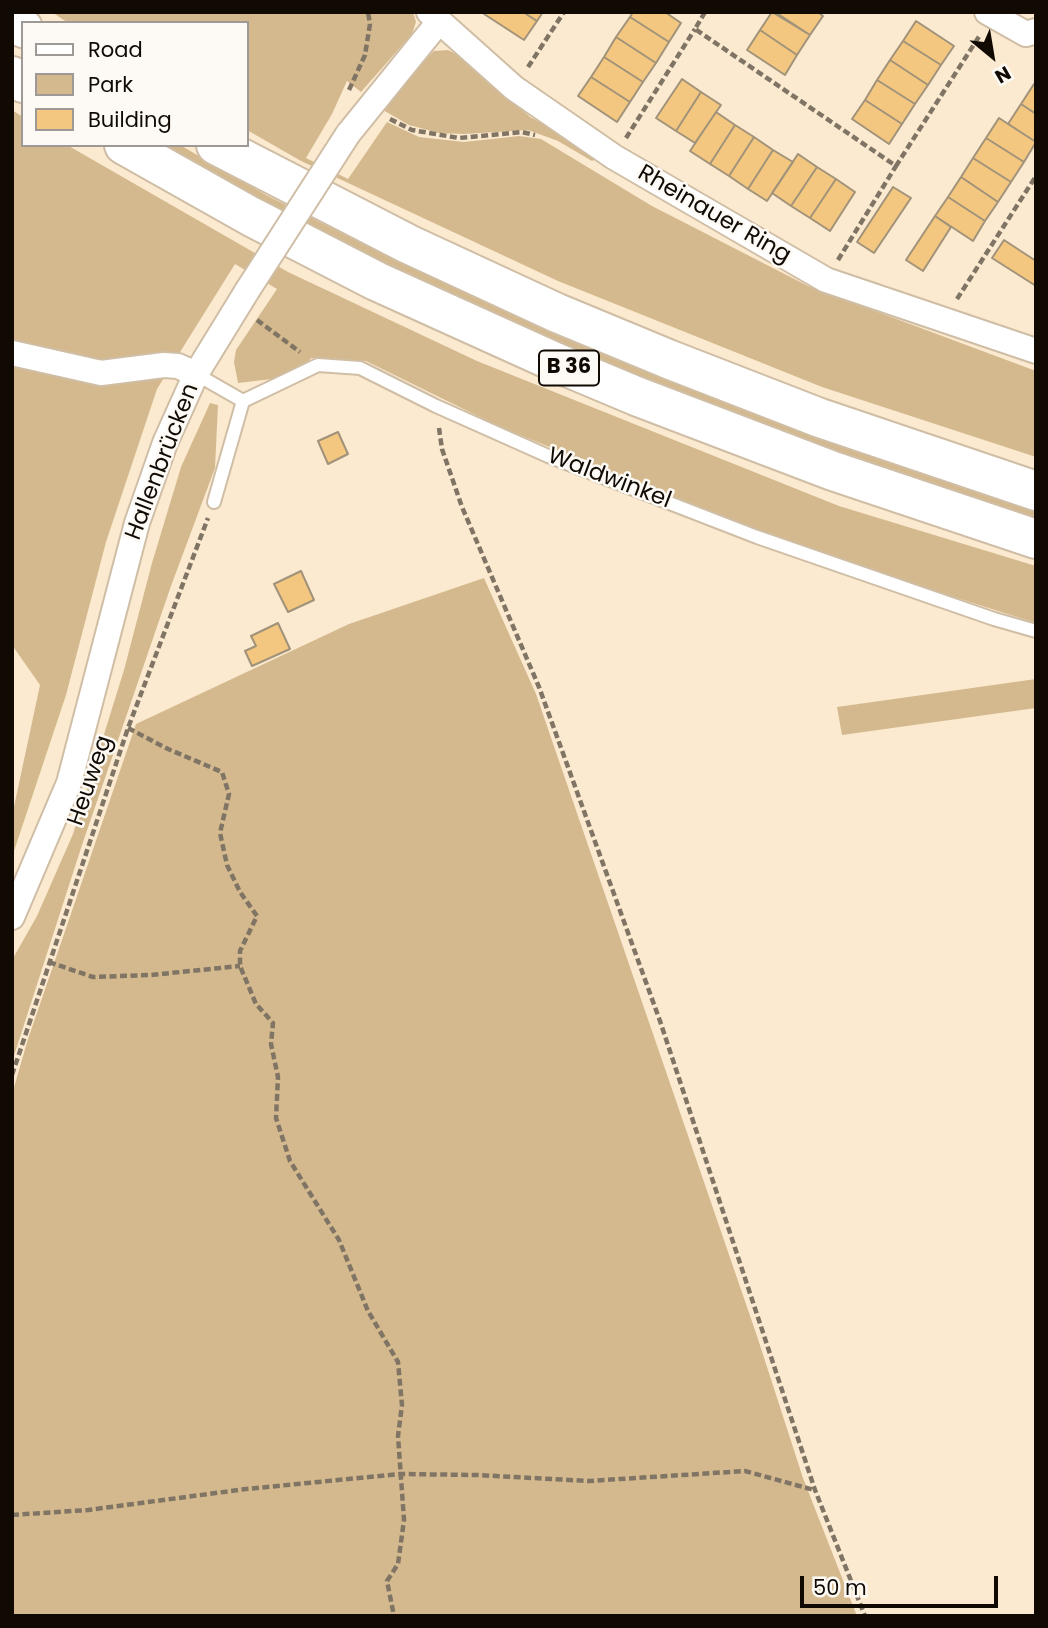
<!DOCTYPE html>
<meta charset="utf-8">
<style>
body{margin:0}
#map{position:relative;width:1048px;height:1628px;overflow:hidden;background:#fbead0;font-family:Poppins,sans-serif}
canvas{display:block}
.frame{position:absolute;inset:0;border:14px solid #100a03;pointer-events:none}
.legend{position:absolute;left:21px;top:21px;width:228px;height:126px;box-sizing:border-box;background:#fdf9f4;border:2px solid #9e9994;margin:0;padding:9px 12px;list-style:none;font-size:21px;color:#100a03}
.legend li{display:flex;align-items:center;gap:14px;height:35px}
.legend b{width:35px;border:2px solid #9e9994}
.north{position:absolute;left:957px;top:21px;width:70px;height:70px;-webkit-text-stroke:5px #fdf9f4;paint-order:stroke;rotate:150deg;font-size:19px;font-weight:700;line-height:28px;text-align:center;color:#100a03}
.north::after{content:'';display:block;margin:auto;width:24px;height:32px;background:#100a03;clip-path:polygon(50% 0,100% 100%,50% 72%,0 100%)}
.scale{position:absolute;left:800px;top:1576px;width:198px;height:32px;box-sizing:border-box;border:4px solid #100a03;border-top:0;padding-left:9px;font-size:21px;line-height:24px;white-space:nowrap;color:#100a03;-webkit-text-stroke:5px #fdf9f4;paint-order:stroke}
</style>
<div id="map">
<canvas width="1048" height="1628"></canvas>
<div class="frame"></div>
<ul class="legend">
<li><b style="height:9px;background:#fff"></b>Road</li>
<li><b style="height:19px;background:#d4b98e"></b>Park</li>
<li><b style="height:19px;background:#f3c77f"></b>Building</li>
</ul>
<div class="north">N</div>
<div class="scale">50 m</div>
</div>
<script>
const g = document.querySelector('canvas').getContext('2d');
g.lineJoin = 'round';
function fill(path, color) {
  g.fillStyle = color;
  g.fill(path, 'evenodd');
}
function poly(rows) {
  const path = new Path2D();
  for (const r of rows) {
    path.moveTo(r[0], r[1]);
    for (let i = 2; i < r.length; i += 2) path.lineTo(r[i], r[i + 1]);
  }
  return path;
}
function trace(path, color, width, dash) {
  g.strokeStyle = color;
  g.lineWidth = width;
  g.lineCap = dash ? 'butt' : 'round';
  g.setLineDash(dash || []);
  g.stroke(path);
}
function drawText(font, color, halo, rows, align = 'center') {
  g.font = font + ' Poppins,sans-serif';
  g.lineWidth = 5;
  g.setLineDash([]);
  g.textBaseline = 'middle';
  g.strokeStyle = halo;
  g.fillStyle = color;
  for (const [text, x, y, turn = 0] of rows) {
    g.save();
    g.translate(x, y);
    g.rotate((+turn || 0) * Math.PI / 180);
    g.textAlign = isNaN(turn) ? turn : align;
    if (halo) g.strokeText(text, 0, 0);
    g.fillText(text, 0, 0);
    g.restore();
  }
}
fill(poly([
 [52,12,413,12,416,22,412,34,361,92,347,81,332,114,306,158,348,179,387,122,419,137,464,142,519,136,541,139,652,206,808,286,1036,371,1036,457,822,387,558,281,301,161,247,130,247,23,68,23],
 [448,50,462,57,530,117,602,155,592,161,558,141,528,130,464,134,439,133,409,125,383,110,409,75,434,51],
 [12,110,23,117,23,145,67,145,288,272,477,361,839,506,1036,566,1036,623,875,572,745,526,500,427,366,361,311,358,307,363,272,379,238,383,234,362,236,350,277,289,235,264,157,389,106,542,66,695,12,857,12,816,40,685,12,645],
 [155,145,180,145,266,195,403,264,552,330,1036,509,1036,520,778,434,539,336,357,252],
 [210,403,218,405,215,468,171,586,82,845,12,1062,12,960,37,916,73,834,124,670,152,563,181,467],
 [484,578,536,694,757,1336,803,1478,857,1616,12,1616,12,1094,28,1039,136,724,349,624],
 [1036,679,1036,708,842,735,837,707]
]), '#d4b98e');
const building = poly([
 [485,12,523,12,537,21,524,40,484,14,485,12],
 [523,12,543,12,537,21,523,12],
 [633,12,665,12,681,23,669,42,630,17,633,12],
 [772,12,810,35,797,55,760,30,772,12],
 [775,12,818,12,823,16,810,35,775,12],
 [630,17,669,42,656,63,616,37,630,17],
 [916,21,954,46,941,65,903,41,916,21],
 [760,30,797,55,785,75,747,50,760,30],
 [616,37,656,63,643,82,604,57,616,37],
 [903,41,941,65,928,85,890,60,903,41],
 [604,57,643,82,630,102,591,77,604,57],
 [890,60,928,85,915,104,877,80,890,60],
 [591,77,630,102,617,122,578,96,591,77],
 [682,79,701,92,676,131,656,118,682,79],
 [877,80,915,104,902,124,865,100,877,80],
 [1034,84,1036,85,1036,114,1021,104,1034,84],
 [701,92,721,105,695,143,676,131,701,92],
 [865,100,902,124,889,144,852,119,865,100],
 [1021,104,1036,114,1036,142,1008,124,1021,104],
 [716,112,735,125,710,164,690,151,716,112],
 [999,118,1036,142,1024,162,986,138,999,118],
 [735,125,754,137,729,176,710,164,735,125],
 [754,137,773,150,748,189,729,176,754,137],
 [986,138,1024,162,1011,182,973,158,986,138],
 [773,150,793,162,767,201,748,189,773,150],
 [798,154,817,167,791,206,772,193,798,154],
 [973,158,1011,182,998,202,961,177,973,158],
 [817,167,836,179,810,218,791,206,817,167],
 [961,177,998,202,985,221,948,197,961,177],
 [836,179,855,192,830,231,810,218,836,179],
 [893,187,911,198,874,253,857,242,893,187],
 [948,197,985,221,973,241,935,216,948,197],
 [935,216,951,227,923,271,906,260,935,216],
 [1004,240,1036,261,1036,286,992,258,1004,240],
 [338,432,348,454,328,464,318,441,338,432],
 [301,571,314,600,288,612,274,584,301,571],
 [278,623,290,649,252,666,245,651,256,646,251,636,278,623]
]);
fill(building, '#f3c77f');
trace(building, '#a1927a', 2);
const lane = poly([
 [196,374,243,401,318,365,360,368,436,406,548,456,757,537,994,619,1036,631],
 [214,502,243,401]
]);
const street = poly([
 [429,12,514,88,614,157,826,280,1036,351],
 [987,12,1026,34,1036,31],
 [348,134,438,23],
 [12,353,101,373,164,365,178,366,196,374],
 [12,917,69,783,137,523,165,443,196,374,247,291]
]);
const highway = poly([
 [12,20,23,28],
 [12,76,23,83],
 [124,145,250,216,376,281,555,362,636,396,833,471,1036,539],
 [216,145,408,244,557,313,668,359,820,418,1036,491]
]);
trace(lane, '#cfbea5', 16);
trace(street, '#cfbea5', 28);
trace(highway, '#cfbea5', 42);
trace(poly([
 [705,12,695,29,896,166,980,35],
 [528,67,564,12],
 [349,90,365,55,370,24,368,12],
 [390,119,412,130,459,138,522,132,535,135],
 [626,138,695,29],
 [838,260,896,166],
 [957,299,1036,176],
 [257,320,300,352],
 [439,428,442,449,462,507,539,687,660,1021,815,1490,865,1616],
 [128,728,168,749,222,772,229,794,220,833,227,865,240,892,257,916,240,951,240,966,256,1004,273,1023,271,1044,278,1077,276,1118,290,1161,339,1240,368,1311,398,1362,402,1405,398,1436,404,1520,398,1564,387,1581,394,1616],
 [49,962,93,977,151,975,240,966],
 [12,1075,128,728,208,518],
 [12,1515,88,1510,246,1489,400,1474,477,1475,589,1481,745,1471,814,1490]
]), '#807565', 4.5, [7, 3.5]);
trace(lane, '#fff', 12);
trace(street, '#fff', 24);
trace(highway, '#fff', 38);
const streetBridge = poly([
 [247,291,348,134]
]);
trace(streetBridge, '#cfbea5', 28, []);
trace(streetBridge, '#fff', 24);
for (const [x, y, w] of [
 [569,368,60]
]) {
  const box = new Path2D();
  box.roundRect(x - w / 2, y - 17.5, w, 35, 5);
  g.fillStyle = '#fdf9f4';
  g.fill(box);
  trace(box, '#100a03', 2);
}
drawText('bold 21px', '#100a03', null, [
 ["B 36",569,368]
]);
drawText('23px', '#100a03', '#fdf9f4', [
 ["Rheinauer Ring",714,215,30],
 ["Hallenbrücken",163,462,-69],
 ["Waldwinkel",609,479,21],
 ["Heuweg",91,781,-71]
]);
</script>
